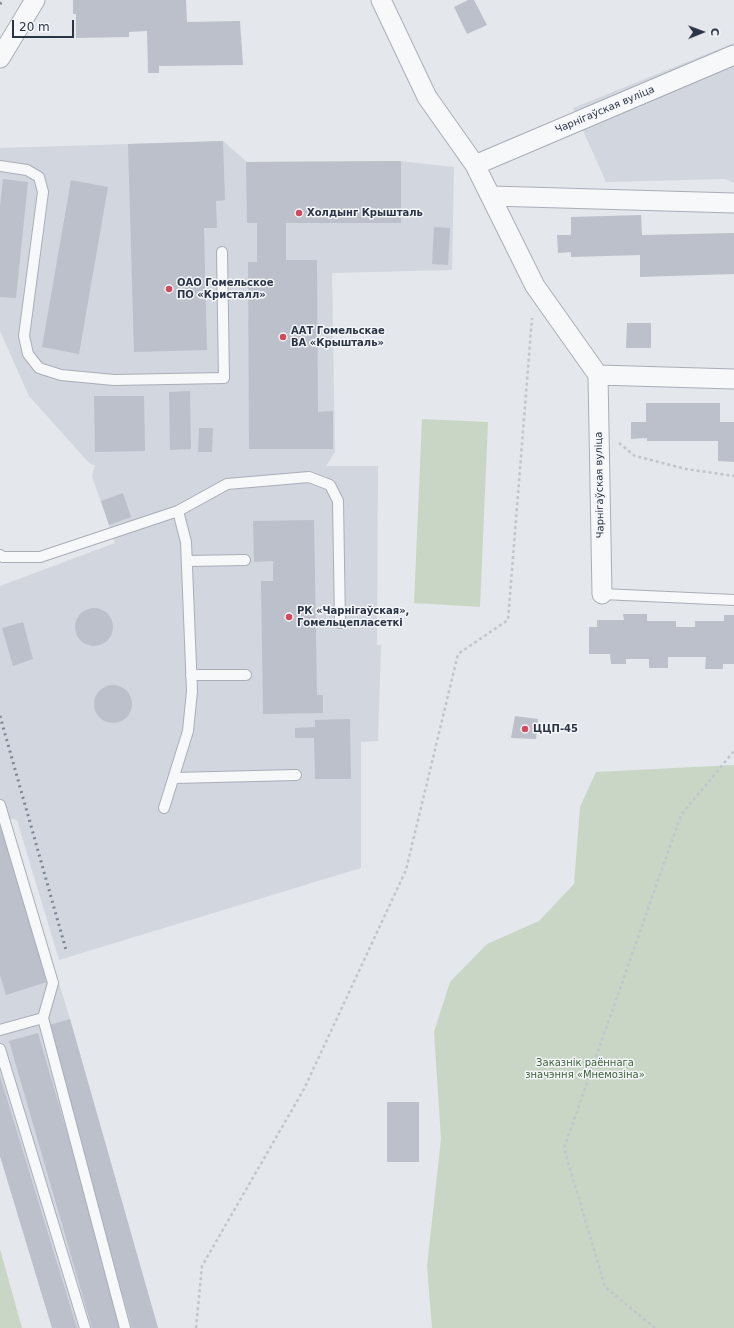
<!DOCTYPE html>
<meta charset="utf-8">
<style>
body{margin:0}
#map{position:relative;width:734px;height:1328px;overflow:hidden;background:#e4e7ec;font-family:"DejaVu Sans",sans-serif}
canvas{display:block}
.north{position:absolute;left:682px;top:12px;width:40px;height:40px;-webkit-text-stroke:3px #f4f6f9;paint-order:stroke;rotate:89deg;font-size:11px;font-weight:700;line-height:16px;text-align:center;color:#2b3445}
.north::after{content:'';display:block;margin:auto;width:14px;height:18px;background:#2b3445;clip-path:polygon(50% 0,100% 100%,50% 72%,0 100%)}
.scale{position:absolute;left:12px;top:20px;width:62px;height:18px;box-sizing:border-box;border:2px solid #2b3445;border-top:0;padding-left:5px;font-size:12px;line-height:14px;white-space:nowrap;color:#2b3445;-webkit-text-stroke:3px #f4f6f9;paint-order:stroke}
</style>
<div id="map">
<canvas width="734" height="1328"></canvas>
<div class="north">С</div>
<div class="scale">20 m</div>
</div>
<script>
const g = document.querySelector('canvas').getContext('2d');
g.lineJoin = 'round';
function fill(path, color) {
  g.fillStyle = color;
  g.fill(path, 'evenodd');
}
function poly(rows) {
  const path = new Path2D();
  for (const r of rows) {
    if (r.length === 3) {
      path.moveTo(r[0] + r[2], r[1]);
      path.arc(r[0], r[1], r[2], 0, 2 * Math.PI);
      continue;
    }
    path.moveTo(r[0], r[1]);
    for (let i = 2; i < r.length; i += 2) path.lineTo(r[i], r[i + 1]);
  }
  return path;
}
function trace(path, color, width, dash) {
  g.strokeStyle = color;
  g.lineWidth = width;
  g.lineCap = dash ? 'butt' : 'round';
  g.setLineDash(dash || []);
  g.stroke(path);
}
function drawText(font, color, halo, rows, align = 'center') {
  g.font = font + ' "DejaVu Sans",sans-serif';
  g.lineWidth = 3;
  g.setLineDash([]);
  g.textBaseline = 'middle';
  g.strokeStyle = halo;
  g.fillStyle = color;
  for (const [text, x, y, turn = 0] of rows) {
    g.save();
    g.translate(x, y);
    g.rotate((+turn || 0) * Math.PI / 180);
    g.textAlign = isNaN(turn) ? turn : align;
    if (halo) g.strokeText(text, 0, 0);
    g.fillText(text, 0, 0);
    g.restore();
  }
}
fill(poly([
 [734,43,734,183,725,179,606,182,573,108],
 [223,141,247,162,400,161,454,167,452,270,332,273,335,452,326,466,378,466,377,645,381,645,378,741,361,742,361,868,59,960,17,820,8,818,70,1019,158,1328,52,1328,0,1156,0,586,115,543,92,476,95,465,90,464,29,396,0,331,0,148]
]), '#d2d6de');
fill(poly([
 [422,419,488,422,480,607,414,603],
 [734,765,734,1328,432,1328,427,1266,441,1139,434,1032,450,982,487,944,539,921,574,884,580,807,596,772],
 [0,1249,22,1328,0,1328]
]), '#c9d6c5');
fill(poly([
 [73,0,186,0,187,22,240,21,243,65,159,66,159,73,148,73,147,31,129,32,129,37,76,38,76,14,73,14],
 [468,0,474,0,487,25,467,34,454,7],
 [223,141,225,200,216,201,217,228,204,228,207,350,134,352,128,144],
 [401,161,401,223,286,223,286,260,317,260,318,412,333,411,333,449,249,449,248,262,257,262,257,223,247,223,246,162],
 [3,179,28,182,16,298,0,297,0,206],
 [71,180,108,187,79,354,42,347],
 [641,215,642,235,734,233,734,274,640,277,640,255,571,257,571,252,558,253,557,235,571,235,571,217],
 [434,227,450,228,448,265,432,264],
 [627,323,651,323,651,348,626,348],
 [190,391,191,449,170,450,169,392],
 [94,396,144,396,145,451,95,452],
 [646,403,720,403,720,422,734,422,734,462,718,461,718,441,647,441,647,438,631,439,631,422,646,422],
 [199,428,213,428,212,452,198,452],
 [123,493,131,517,109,525,101,501],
 [314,520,317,695,323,695,323,713,263,714,261,581,273,581,273,561,254,562,253,521],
 [94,627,19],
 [623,614,647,614,647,621,676,621,676,627,695,627,695,621,724,621,724,615,734,615,734,664,723,664,723,669,705,669,706,657,668,657,668,668,649,668,649,659,626,659,626,664,611,664,610,654,589,654,589,627,597,627,597,620,624,620],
 [23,622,33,659,13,666,2,628],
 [113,704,19],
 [515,716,538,719,536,739,511,738],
 [350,719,351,779,315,779,314,738,295,738,295,728,315,727,315,720],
 [0,821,50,981,6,995,0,975],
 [70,1019,158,1328,132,1328,46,1026],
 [38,1033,124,1328,92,1328,9,1041],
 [0,1076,77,1328,52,1328,0,1156],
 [387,1102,419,1102,419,1162,387,1162]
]), '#bbc0ca');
const service = poly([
 [0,166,27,170,39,177,43,192,24,336,28,354,39,368,61,375,114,380,224,378,222,252],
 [0,555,3,557,40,557,178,511,227,484,309,477,330,485,338,501,340,623],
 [187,561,245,560],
 [602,594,734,600],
 [191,675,246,675],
 [174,778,296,775],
 [0,805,53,983,43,1018,0,1030],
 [164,808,188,731,192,691,186,542,178,511],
 [43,1018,125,1328],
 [0,1049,85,1328]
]);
const minor = poly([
 [381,0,427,97,475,165,535,286,598,375,602,594],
 [0,58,35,0],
 [475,165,734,55],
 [492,196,734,203],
 [598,375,734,379]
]);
trace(service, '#a9aeb7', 12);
trace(minor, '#a9aeb7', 21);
trace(poly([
 [619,443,635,456,686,469,734,476],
 [196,1328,202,1266,304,1089,406,870,458,654,508,620,532,318],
 [655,1328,605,1287,564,1148,681,815,734,751]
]), '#c2c5cb', 2.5, [3, 3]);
trace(service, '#f7f8fa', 10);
trace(minor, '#f7f8fa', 19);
trace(poly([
 [0,4,3,0],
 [0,716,66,950]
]), '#7d8696', 3, [2, 4]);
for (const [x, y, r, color] of [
 [299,213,4,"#d1495b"],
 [169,289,4,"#d1495b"],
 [283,337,4,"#d1495b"],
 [289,617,4,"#d1495b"],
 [525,729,4,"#d1495b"]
]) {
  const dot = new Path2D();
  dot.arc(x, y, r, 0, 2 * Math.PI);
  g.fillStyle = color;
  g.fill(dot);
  trace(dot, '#f4f6f9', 1.5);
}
drawText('10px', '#2b3445', '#f4f6f9', [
 ["Чарнігаўская вуліца",605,110,-23],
 ["Чарнігаўская вуліца",600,485,-91]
]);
drawText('bold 10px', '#2b3445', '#f4f6f9', [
 ["Холдынг Крышталь",307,213],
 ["ОАО Гомельское",177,283],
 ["ПО «Кристалл»",177,295],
 ["ААТ Гомельскае",291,331],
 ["ВА «Крышталь»",291,343],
 ["РК «Чарнігаўская»,",297,611],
 ["Гомельцепласеткі",297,623],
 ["ЦЦП-45",533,729]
], 'left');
drawText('10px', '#3f6138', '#f4f6f9', [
 ["Заказнік раённага",585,1063],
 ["значэння «Мнемозіна»",585,1075]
]);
</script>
